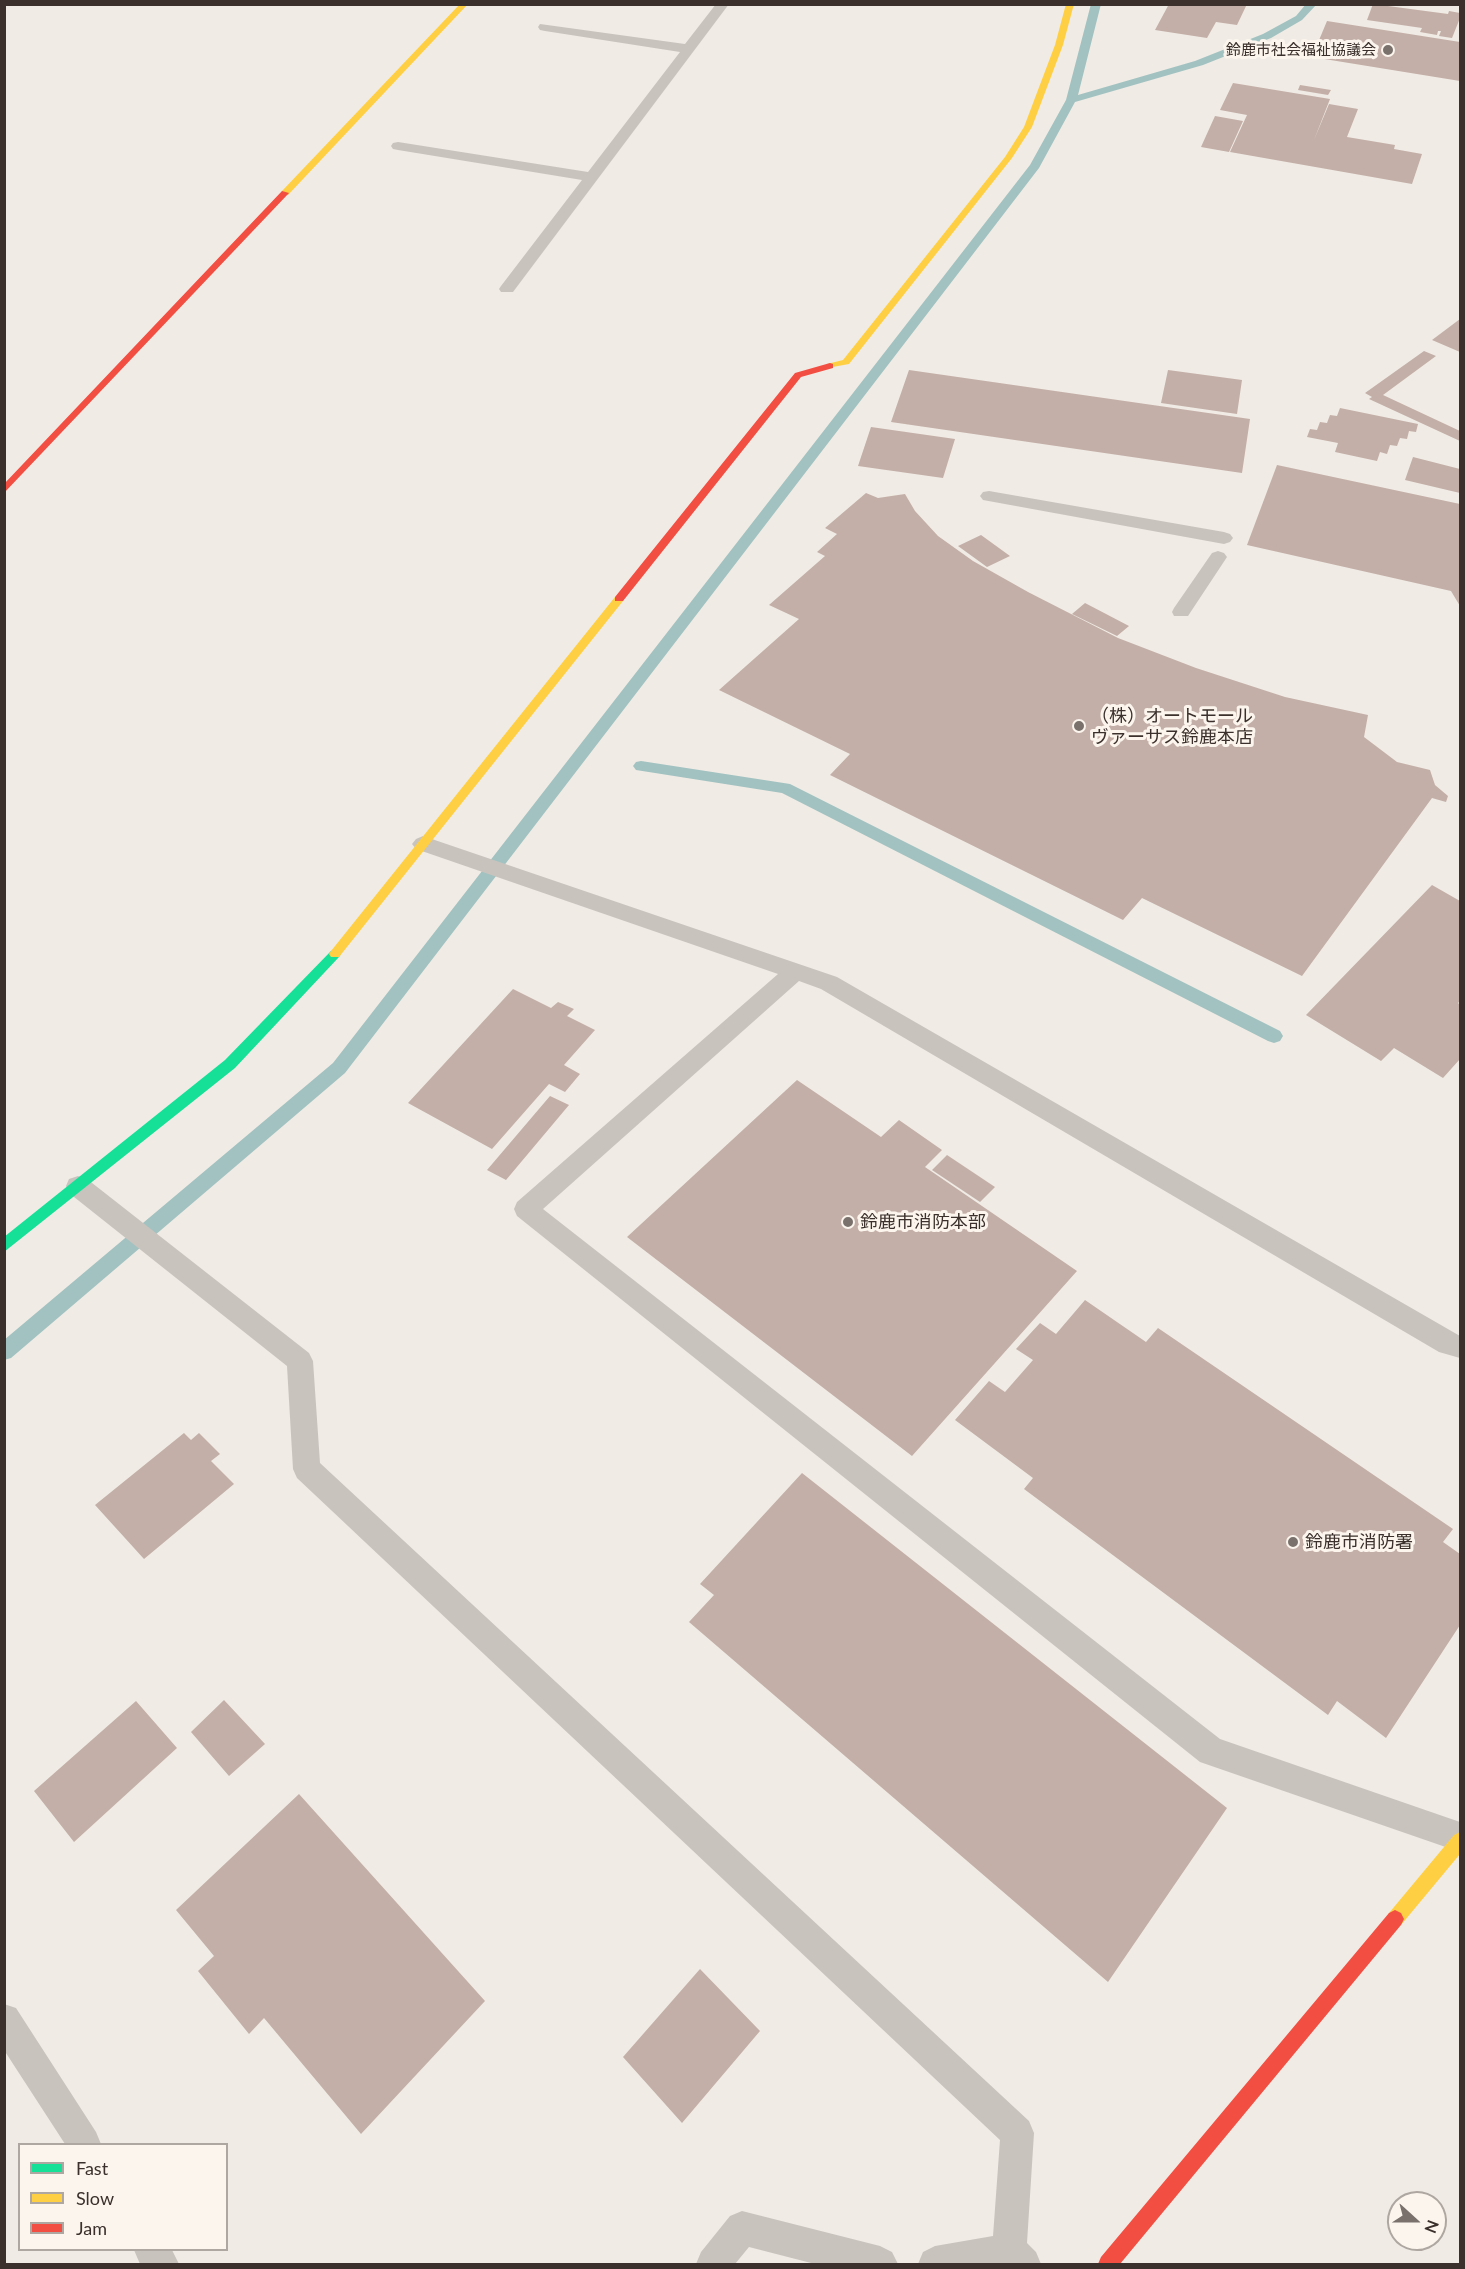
<!DOCTYPE html>
<meta charset="utf-8">
<style>
body{margin:0}
#map{position:relative;width:1465px;height:2269px;overflow:hidden;background:#f0ebe5;font-family:Lato,sans-serif}
canvas{display:block}
.frame{position:absolute;inset:0;border:6px solid #3b302b;pointer-events:none}
.legend{position:absolute;left:18px;top:2143px;width:210px;height:108px;box-sizing:border-box;background:#fbf5ee;border:2px solid #aea6a0;margin:0;padding:8px 10px;list-style:none;font-size:18px;color:#3b302b}
.legend li{display:flex;align-items:center;gap:12px;height:30px}
.legend b{width:30px;border:2px solid #aea6a0}
.north{position:absolute;left:1387px;top:2191px;width:60px;height:60px;box-sizing:border-box;background:#fbf5ee;border:2px solid #aea6a0;border-radius:50%;rotate:111deg;font-size:16px;font-weight:700;line-height:24px;text-align:center;color:#3b302b}
.north::after{content:'';display:block;margin:auto;width:21px;height:27px;background:#7a716c;clip-path:polygon(50% 0,100% 100%,50% 72%,0 100%)}
</style>
<div id="map">
<canvas width="1465" height="2269"></canvas>
<div class="frame"></div>
<ul class="legend">
<li><b style="height:8px;background:#16e098"></b>Fast</li>
<li><b style="height:8px;background:#ffcf43"></b>Slow</li>
<li><b style="height:8px;background:#f24e42"></b>Jam</li>
</ul>
<div class="north">N</div>
</div>
<script>
const g = document.querySelector('canvas').getContext('2d');
g.lineJoin = 'round';
function poly(rows) {
  const path = new Path2D();
  for (const r of rows) {
    path.moveTo(r[0], r[1]);
    for (let i = 2; i < r.length; i += 2) path.lineTo(r[i], r[i + 1]);
  }
  return path;
}
function fill(path, color) {
  g.fillStyle = color;
  g.fill(path, 'evenodd');
}
function trace(path, color, width, dash) {
  g.strokeStyle = color;
  g.lineWidth = width;
  g.lineCap = dash ? 'butt' : 'round';
  g.setLineDash(dash || []);
  g.stroke(path);
}
function drawText(font, color, halo, rows, align = 'center') {
  g.font = font + ' Lato,"Noto Sans JP",sans-serif';
  g.lineWidth = 6;
  g.setLineDash([]);
  g.textBaseline = 'middle';
  g.strokeStyle = halo;
  g.fillStyle = color;
  for (const [text, x, y, turn = 0] of rows) {
    g.save();
    g.translate(x, y);
    g.rotate((+turn || 0) * Math.PI / 180);
    g.textAlign = isNaN(turn) ? turn : align;
    if (halo) g.strokeText(text, 0, 0);
    g.fillText(text, 0, 0);
    g.restore();
  }
}
fill(poly([
 [1091,4,1101,4,1078,95,1195,61,1263,34,1296,16,1306,4,1317,4,1302,20,1271,38,1203,65,1075,102,1039,168,345,1073,11,1358,4,1360,4,1340,333,1063,1030,165,1066,100,1091,4],
 [641,761,790,784,1280,1031,1283,1036,1280,1041,1274,1043,1268,1041,782,793,636,770,633,766,636,762,641,761]
]), '#a1c2c1');
fill(poly([
 [1169,4,1247,4,1237,25,1216,22,1207,38,1155,30],
 [1373,4,1448,14,1449,11,1460,13,1460,18,1452,38,1439,36,1441,31,1438,31,1437,35,1420,32,1422,28,1367,20],
 [1327,21,1460,42,1460,81,1312,57],
 [1233,83,1330,99,1314,140,1329,104,1358,109,1347,137,1395,145,1394,149,1422,154,1412,184,1230,152,1247,115,1220,110],
 [1300,85,1331,90,1328,95,1298,90],
 [1215,116,1243,121,1229,152,1201,147],
 [1460,319,1460,352,1432,340],
 [1424,351,1436,356,1383,395,1460,431,1460,441,1369,399,1372,397,1365,393],
 [909,370,1250,419,1242,473,891,422],
 [1168,370,1242,380,1237,414,1161,403],
 [1340,408,1418,424,1416,432,1409,431,1407,439,1400,438,1397,446,1390,445,1387,454,1380,452,1377,461,1335,452,1338,443,1307,437,1310,429,1317,430,1320,422,1327,423,1330,415,1337,416],
 [871,427,955,439,943,478,858,466],
 [1413,457,1460,469,1460,493,1405,480],
 [1277,465,1460,504,1460,606,1451,591,1247,545],
 [866,493,878,498,905,494,915,511,938,536,973,561,1028,592,1118,638,1196,668,1285,697,1368,715,1364,737,1397,762,1430,770,1435,785,1448,796,1446,802,1432,798,1302,976,1142,898,1123,920,830,775,850,754,719,690,799,619,769,605,825,556,817,552,837,534,825,528],
 [981,535,1010,556,987,567,958,546],
 [1085,603,1129,626,1117,636,1072,614],
 [1432,885,1460,901,1460,1001,1458,1003,1460,1005,1460,1059,1443,1078,1394,1048,1381,1061,1306,1015],
 [513,989,551,1008,558,1002,574,1009,567,1016,595,1030,564,1065,580,1074,565,1092,549,1084,492,1149,408,1103],
 [797,1080,881,1137,899,1120,942,1150,925,1167,1077,1271,912,1456,627,1237],
 [550,1096,569,1105,506,1180,487,1170],
 [947,1155,995,1187,980,1202,932,1170],
 [1085,1300,1146,1342,1158,1328,1453,1529,1443,1542,1460,1554,1460,1625,1386,1738,1337,1701,1328,1715,1024,1489,1033,1478,955,1420,989,1381,1005,1392,1033,1360,1016,1349,1040,1323,1056,1334],
 [184,1433,191,1440,199,1433,220,1454,211,1461,234,1484,144,1559,95,1505],
 [802,1473,1227,1808,1108,1982,689,1622,714,1595,700,1584],
 [224,1700,265,1744,229,1776,191,1732],
 [136,1701,177,1748,74,1842,34,1791],
 [299,1794,485,2001,361,2134,264,2018,249,2034,198,1971,214,1956,176,1910],
 [700,1969,760,2031,682,2123,623,2057]
]), '#c3afa7');
fill(poly([
 [716,4,729,4,513,292,501,292,499,289,501,286,582,180,398,150,393,149,391,146,393,143,398,142,588,172,680,52,545,31,540,30,538,27,540,24,685,44,716,4],
 [989,491,1224,532,1230,534,1233,538,1230,542,1224,544,983,500,980,496,983,492,989,491],
 [1218,551,1224,553,1227,557,1188,616,1174,616,1172,612,1174,608,1212,553,1218,551],
 [423,836,837,977,1460,1336,1460,1358,1439,1352,821,989,799,981,543,1209,1220,1739,1460,1822,1460,1852,1200,1762,517,1216,514,1209,517,1202,778,974,416,849,412,844,416,839,423,836],
 [78,1176,87,1179,309,1353,313,1361,320,1463,1029,2121,1034,2133,1027,2243,1036,2252,1041,2264,918,2264,923,2252,935,2246,993,2236,1000,2140,297,1478,293,1469,287,1366,69,1193,66,1186,69,1179,78,1176],
 [4,2004,16,2008,96,2132,101,2144,65,2144,4,2050,4,2004],
 [742,2211,880,2246,892,2252,898,2264,815,2264,749,2247,735,2264,696,2264,701,2252,730,2216,742,2211],
 [134,2250,172,2250,179,2264,140,2264,134,2250]
]), '#c9c3be');
fill(poly([
 [335,949,341,954,339,957,235,1068,4,1252,4,1237,225,1060,331,951,335,949]
]), '#16e098');
fill(poly([
 [460,4,468,4,288,195,282,195,282,191,460,4],
 [1066,4,1074,4,1063,45,1032,127,1012,158,849,364,827,368,827,364,843,360,1005,157,1024,127,1055,45,1066,4],
 [619,596,624,599,623,601,339,957,331,957,329,954,331,951,615,597,619,596],
 [1460,1832,1460,1854,1401,1925,1395,1928,1389,1925,1386,1919,1389,1913,1454,1835,1460,1832]
]), '#ffcf43');
fill(poly([
 [282,191,289,193,4,493,4,484,282,191],
 [830,363,833,364,833,368,801,377,623,601,615,601,615,597,795,373,830,363],
 [1395,1910,1401,1913,1404,1919,1401,1925,1120,2264,1098,2264,1101,2257,1389,1913,1395,1910]
]), '#f24e42');
for (const [x, y, r, color] of [
 [1388,50,6,"#7a716c"],
 [1079,726,6,"#7a716c"],
 [848,1222,6,"#7a716c"],
 [1293,1542,6,"#7a716c"]
]) {
  const dot = new Path2D();
  dot.arc(x, y, r, 0, 2 * Math.PI);
  g.fillStyle = color;
  g.fill(dot);
  trace(dot, '#fbf5ee', 2);
}
drawText('15px', '#3b302b', '#fbf5ee', [
 ["鈴鹿市社会福祉協議会",1376,50]
], 'right');
drawText('18px', '#3b302b', '#fbf5ee', [
 ["（株）オートモール",1091,716],
 ["ヴァーサス鈴鹿本店",1091,737],
 ["鈴鹿市消防本部",860,1222],
 ["鈴鹿市消防署",1305,1542]
], 'left');
</script>
